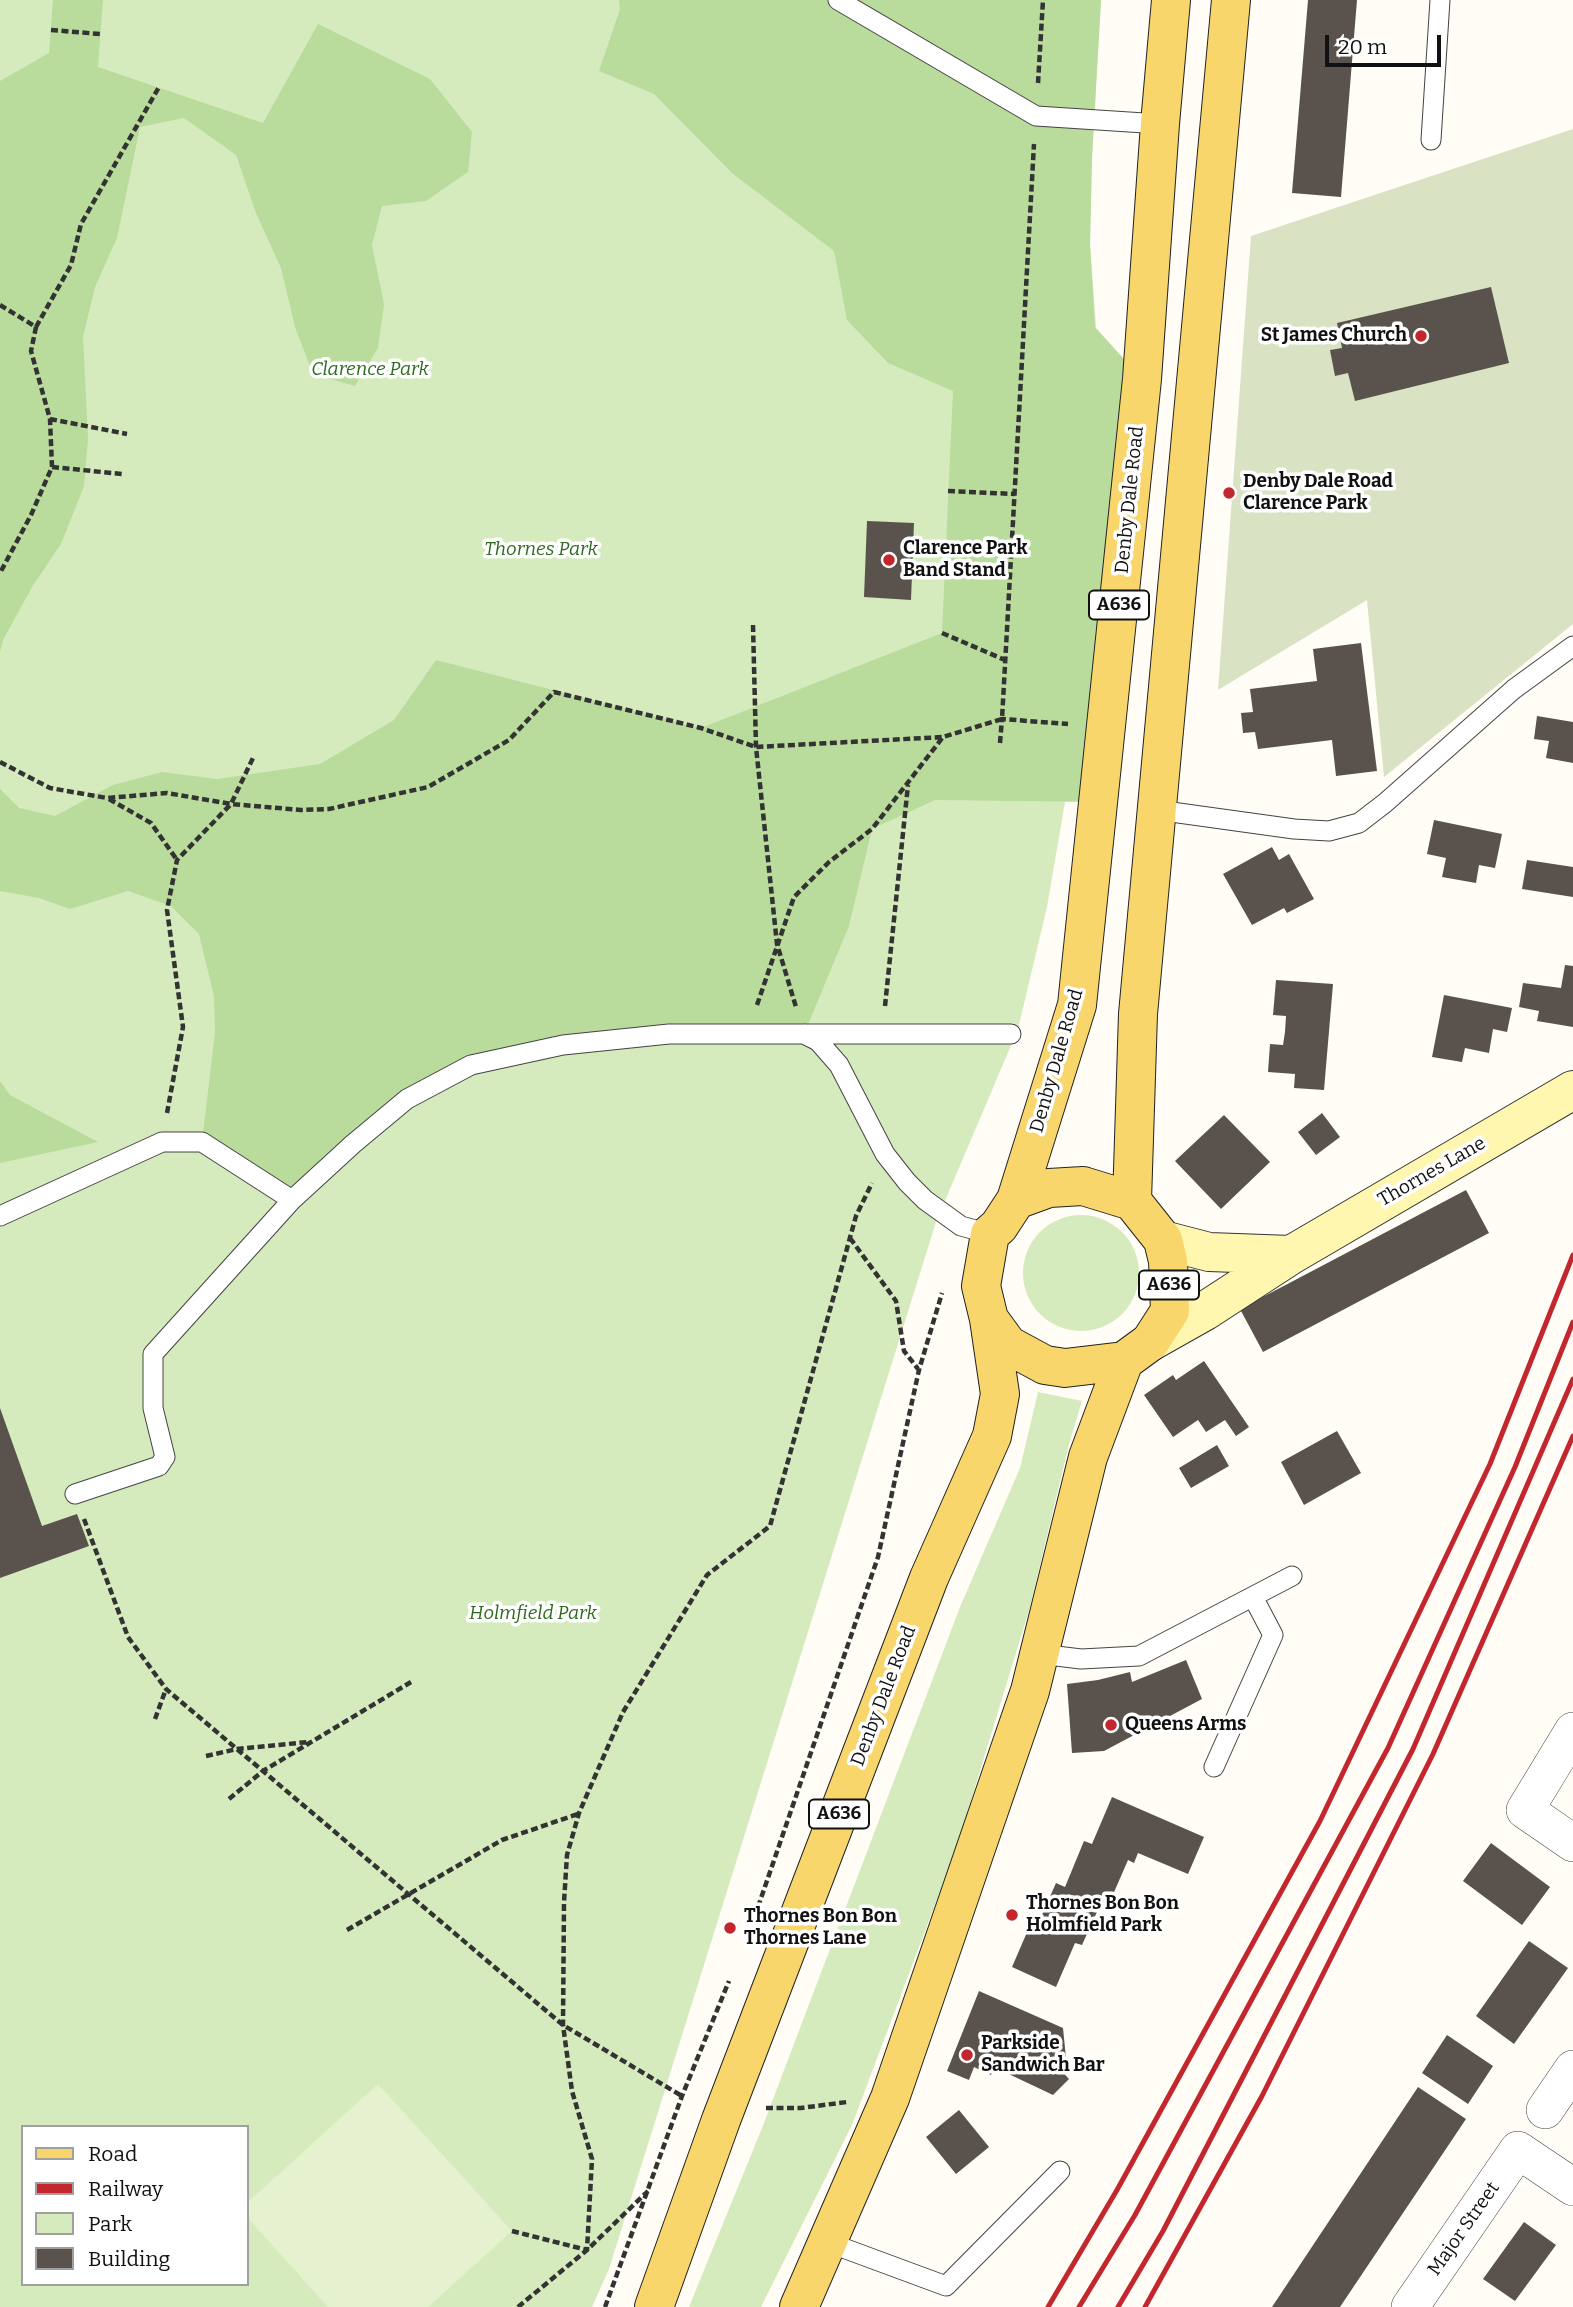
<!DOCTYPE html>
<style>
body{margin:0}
#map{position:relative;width:1573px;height:2307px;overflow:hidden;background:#fffdf5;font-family:Bitter,serif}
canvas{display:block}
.legend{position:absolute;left:21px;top:2125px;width:228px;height:161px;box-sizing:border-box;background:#fff;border:2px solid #a0a0a0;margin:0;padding:9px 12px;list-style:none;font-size:21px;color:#111}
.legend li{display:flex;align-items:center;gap:14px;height:35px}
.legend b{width:35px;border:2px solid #a0a0a0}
.scale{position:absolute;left:1325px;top:35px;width:116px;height:32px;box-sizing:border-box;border:4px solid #111;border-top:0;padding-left:9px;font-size:21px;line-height:24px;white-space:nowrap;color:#111;-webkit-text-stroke:5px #fff;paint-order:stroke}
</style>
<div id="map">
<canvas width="1573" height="2307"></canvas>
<ul class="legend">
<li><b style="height:9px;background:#f9d66b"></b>Road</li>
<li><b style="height:9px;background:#c4262e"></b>Railway</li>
<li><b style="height:19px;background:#d5ebbd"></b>Park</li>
<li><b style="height:19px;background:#5a524d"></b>Building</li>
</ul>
<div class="scale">20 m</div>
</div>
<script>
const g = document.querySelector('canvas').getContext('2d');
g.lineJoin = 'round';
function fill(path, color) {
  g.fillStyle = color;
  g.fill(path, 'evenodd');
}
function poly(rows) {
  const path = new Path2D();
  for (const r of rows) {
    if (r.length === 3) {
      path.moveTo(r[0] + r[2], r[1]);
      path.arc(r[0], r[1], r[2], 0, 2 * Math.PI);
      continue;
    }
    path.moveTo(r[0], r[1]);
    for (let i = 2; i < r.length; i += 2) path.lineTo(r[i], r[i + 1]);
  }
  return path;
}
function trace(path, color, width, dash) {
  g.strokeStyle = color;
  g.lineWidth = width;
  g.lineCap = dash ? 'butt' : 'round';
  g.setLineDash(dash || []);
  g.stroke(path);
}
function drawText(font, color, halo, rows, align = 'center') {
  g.font = font + ' Bitter,serif';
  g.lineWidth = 7;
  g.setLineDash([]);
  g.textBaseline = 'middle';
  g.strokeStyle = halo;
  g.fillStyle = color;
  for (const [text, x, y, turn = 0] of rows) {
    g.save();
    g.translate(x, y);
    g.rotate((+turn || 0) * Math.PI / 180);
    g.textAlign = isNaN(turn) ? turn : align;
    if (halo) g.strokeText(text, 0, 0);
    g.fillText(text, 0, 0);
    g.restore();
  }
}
fill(poly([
 [0,0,1101,0,1092,157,1090,244,1096,327,1065,802,1047,907,1018,1029,936,1222,609,2269,592,2307,0,2307],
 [23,2127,247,2127,247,2284,23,2284],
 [1081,1273,58],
 [1038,1392,1082,1401,1069,1444,1030,1607,957,1846,852,2125,761,2307,689,2307,762,2128,960,1607,1020,1468]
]), '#d5ebbd');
fill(poly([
 [53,0,103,0,98,67,263,123,318,24,430,79,472,132,468,172,426,201,382,206,372,245,384,304,378,348,355,386,313,374,295,327,281,268,256,213,236,155,184,118,140,127,117,238,95,287,83,337,88,438,84,486,61,544,32,587,3,640,0,652,0,81,49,53],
 [619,0,1101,0,1092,157,1090,244,1095,327,1142,379,1098,802,935,800,872,829,849,926,804,1034,747,1034,471,1065,407,1099,292,1200,202,1142,215,1032,214,996,199,934,171,906,128,891,70,909,39,898,0,891,0,789,19,808,55,816,113,785,162,772,217,779,320,764,394,720,436,660,701,728,942,633,953,391,888,363,847,320,834,251,732,173,654,94,599,71,620,9],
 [0,1081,10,1095,98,1142,0,1163]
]), '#b9dc9c');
fill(poly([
 [1573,129,1573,624,1384,777,1367,600,1218,690,1251,236]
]), '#d9e3c4');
fill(poly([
 [378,2084,512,2231,428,2307,328,2307,247,2217,247,2203]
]), '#e6f2cf');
fill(poly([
 [1308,0,1357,0,1341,197,1292,193],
 [1491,287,1509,363,1355,401,1348,373,1335,376,1330,350,1342,348,1337,323],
 [867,521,914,523,911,600,864,597],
 [1361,643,1377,771,1336,776,1332,740,1258,749,1255,732,1243,733,1241,713,1253,712,1250,689,1317,681,1313,649],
 [1537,716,1573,722,1573,763,1546,758,1549,741,1534,739],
 [1434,820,1502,834,1495,868,1479,865,1476,883,1442,877,1446,858,1427,854],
 [1272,847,1279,860,1289,854,1314,899,1287,913,1284,908,1252,925,1223,874],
 [1527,860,1573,867,1573,897,1522,889],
 [1565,965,1573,966,1573,1027,1537,1021,1539,1011,1519,1007,1523,983,1561,988],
 [1276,980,1333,984,1324,1090,1294,1088,1295,1074,1268,1072,1270,1044,1283,1045,1285,1032,1286,1016,1273,1015],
 [1444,995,1512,1008,1507,1032,1493,1029,1489,1053,1465,1048,1462,1062,1432,1057],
 [1322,1113,1340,1137,1316,1155,1298,1132],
 [1224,1115,1270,1162,1221,1209,1175,1161],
 [1466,1190,1489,1233,1263,1352,1240,1309],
 [1204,1361,1249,1427,1236,1436,1225,1420,1206,1432,1198,1420,1173,1437,1144,1395,1173,1375,1176,1380],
 [0,1408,42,1526,77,1514,89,1546,0,1578],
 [1337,1431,1361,1473,1304,1505,1281,1462],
 [1217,1445,1229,1466,1191,1488,1179,1468],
 [1186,1660,1202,1699,1104,1751,1072,1753,1067,1684,1098,1680,1130,1672,1132,1682],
 [1112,1797,1204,1837,1188,1874,1138,1853,1134,1863,1128,1860,1108,1906,1101,1903,1082,1945,1075,1943,1056,1987,1012,1967,1031,1923,1037,1926,1056,1883,1065,1887,1084,1841,1092,1844],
 [1491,1843,1550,1887,1522,1925,1463,1881],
 [1529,1941,1568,1968,1514,2044,1476,2016],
 [979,1991,1063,2028,1066,2058,1057,2066,1069,2079,1053,2095,994,2067,991,2075,974,2067,969,2080,947,2071],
 [1447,2035,1493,2066,1468,2104,1422,2073],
 [1418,2087,1466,2119,1340,2307,1272,2307],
 [959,2110,989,2147,956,2174,926,2137],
 [1524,2222,1556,2245,1515,2301,1483,2279]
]), '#5a524d');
const lane = poly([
 [838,0,1036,116,1160,124],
 [1431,140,1440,0],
 [1157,810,1294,829,1329,831,1359,823,1385,803,1514,689,1573,646],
 [805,1034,1011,1034],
 [0,1216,162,1142,202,1142,292,1200],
 [75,1494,159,1466,165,1457,153,1408,153,1354,292,1200,353,1144,407,1099,471,1065,563,1045,669,1034,804,1034,818,1041,839,1065,885,1154,907,1182,925,1200,961,1226,990,1234],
 [1040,1654,1081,1659,1139,1656,1292,1576],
 [1214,1767,1273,1635,1253,1597],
 [827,2242,946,2286,1060,2171]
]);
const street = poly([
 [1573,1731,1525,1810,1573,1843],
 [1545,2110,1573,2069],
 [1410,2307,1518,2150,1573,2187]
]);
const secondary = poly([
 [1163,1240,1209,1252,1291,1255],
 [1150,1342,1205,1311,1291,1255,1573,1090]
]);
const primary = poly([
 [1083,1186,1132,1201,1163,1240,1168,1261,1170,1311,1150,1342,1124,1361,1065,1368,1045,1365,1008,1345,989,1319,981,1286,990,1234,999,1226,1016,1200,1049,1188,1083,1186],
 [1016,1200,1077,1005,1142,379,1160,124,1171,0],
 [1132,1201,1138,1014,1231,0],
 [654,2307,721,2120,929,1578,992,1436,1000,1394,989,1319],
 [799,2307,890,2098,1030,1691,1088,1457,1124,1361]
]);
trace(lane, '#444', 21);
trace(street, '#444', 38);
trace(secondary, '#333', 40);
trace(primary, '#222', 40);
trace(poly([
 [51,30,100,34],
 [1038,83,1043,0],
 [0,305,36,327,31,351,50,419,52,467,31,515,0,573],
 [36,327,71,265,81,224,159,87],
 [50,419,127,434],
 [52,467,122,474],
 [948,491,1015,494],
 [753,625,756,747,777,944,796,1007],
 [942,633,1005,660],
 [1000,743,1002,719,1068,724],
 [0,762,50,788,107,798,167,793,231,804,301,810,329,809,428,787,509,740,554,692,701,728,756,747,943,737],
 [109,799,151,823,177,860],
 [757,1005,794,897,829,862,872,829,943,737,1002,719,1034,144],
 [885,1006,908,785],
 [167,1113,183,1027,167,910,177,860,231,804,253,758],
 [850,1238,896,1301,904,1351,918,1369],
 [84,1519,128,1637,166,1689,563,2025,682,2096],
 [155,1719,166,1689],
 [206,1756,237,1749,308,1742],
 [229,1799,263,1771,411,1682],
 [758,1907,878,1557,919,1370,942,1293],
 [347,1930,502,1840,578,1814],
 [766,2108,801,2108,847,2102],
 [512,2231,587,2250,592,2159,572,2091,563,2025,564,1902,567,1855,579,1813,623,1712,707,1575,770,1526,856,1216,872,1183],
 [518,2307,587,2250,648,2191],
 [605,2307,682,2096,729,1981]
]), '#333', 4.5, [7, 3.5]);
trace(lane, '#fff', 19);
trace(street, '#fff', 37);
trace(secondary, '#fff6b0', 38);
trace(primary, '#f9d66b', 38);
trace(poly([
 [1048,2307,1117,2190,1320,1821,1490,1464,1573,1255],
 [1079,2307,1135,2215,1388,1748,1515,1467,1573,1322],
 [1118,2307,1163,2231,1413,1749,1573,1379],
 [1145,2307,1262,2096,1433,1754,1573,1436]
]), '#c4262e', 5);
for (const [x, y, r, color] of [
 [1421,336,7,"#c4262e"],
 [1229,493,7,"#c4262e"],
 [889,560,7,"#c4262e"],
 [1111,1725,7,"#c4262e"],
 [1012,1915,7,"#c4262e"],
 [730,1928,7,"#c4262e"],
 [967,2055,7,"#c4262e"]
]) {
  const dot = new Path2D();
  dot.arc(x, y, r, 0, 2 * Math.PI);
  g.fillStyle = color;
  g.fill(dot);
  trace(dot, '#fff', 2.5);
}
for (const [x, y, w] of [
 [1119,605,60],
 [1169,1285,60],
 [839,1814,60]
]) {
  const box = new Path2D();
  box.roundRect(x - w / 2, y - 14.5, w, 29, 5);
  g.fillStyle = '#fff';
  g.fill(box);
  trace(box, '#111', 2);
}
drawText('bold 18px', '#111', null, [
 ["A636",1119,605],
 ["A636",1169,1285],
 ["A636",839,1814]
]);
drawText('bold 19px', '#111', '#fff', [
 ["St James Church",1407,336,"right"],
 ["Denby Dale Road",1243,482],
 ["Clarence Park",1243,504],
 ["Clarence Park",903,549],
 ["Band Stand",903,571],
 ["Queens Arms",1125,1725],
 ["Thornes Bon Bon",1026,1904],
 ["Holmfield Park",1026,1926],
 ["Thornes Bon Bon",744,1917],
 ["Thornes Lane",744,1939],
 ["Parkside",981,2044],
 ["Sandwich Bar",981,2066]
], 'left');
drawText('italic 19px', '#2f6b1f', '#fff', [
 ["Clarence Park",370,370],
 ["Thornes Park",541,550],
 ["Holmfield Park",533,1614]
]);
drawText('19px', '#111', '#fff', [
 ["Denby Dale Road",1130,500,-84],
 ["Denby Dale Road",1057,1061,-74],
 ["Thornes Lane",1432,1172,-30],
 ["Denby Dale Road",884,1696,-69],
 ["Major Street",1464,2229,-55]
]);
</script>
